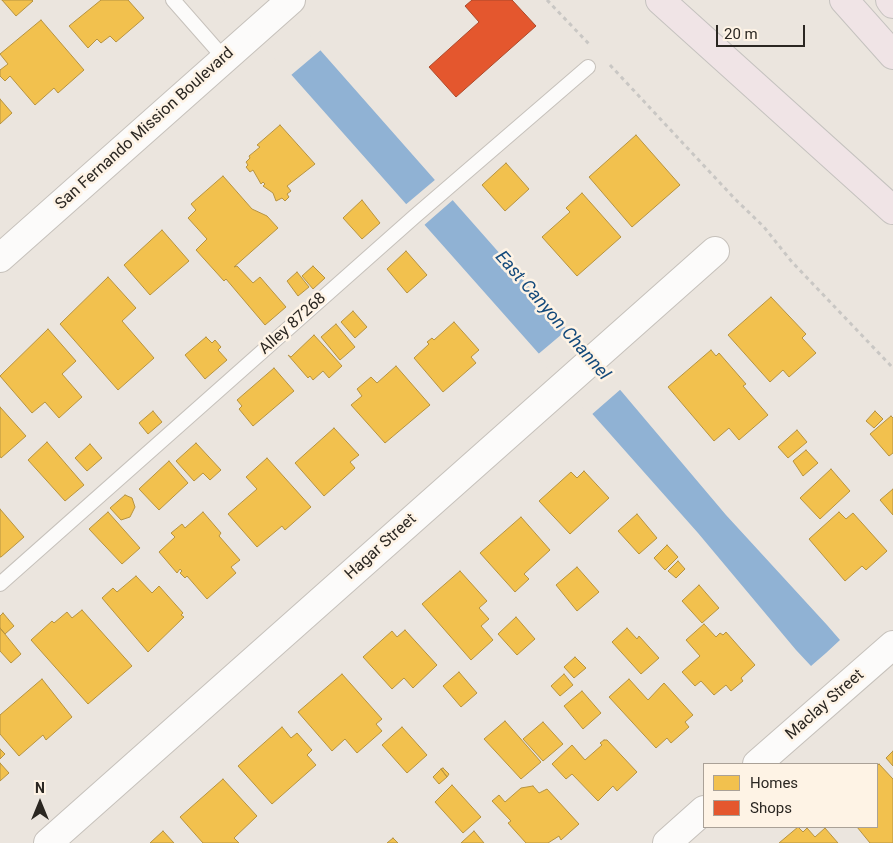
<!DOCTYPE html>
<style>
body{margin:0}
#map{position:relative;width:893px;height:843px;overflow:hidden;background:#ebe5de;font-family:Roboto,sans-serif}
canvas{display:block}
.legend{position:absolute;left:703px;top:763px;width:175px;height:65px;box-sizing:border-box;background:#fef3e5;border:1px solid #aaa197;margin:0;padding:6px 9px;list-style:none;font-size:15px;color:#2b2722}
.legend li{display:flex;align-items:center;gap:10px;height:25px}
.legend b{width:25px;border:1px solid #aaa197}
.north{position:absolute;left:15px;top:778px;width:50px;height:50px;-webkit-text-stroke:4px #fef3e5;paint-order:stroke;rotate:0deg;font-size:14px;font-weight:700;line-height:20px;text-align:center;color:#2b2722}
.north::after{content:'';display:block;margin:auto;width:18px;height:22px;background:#2b2722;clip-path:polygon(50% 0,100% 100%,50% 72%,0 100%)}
.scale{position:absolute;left:716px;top:25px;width:89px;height:22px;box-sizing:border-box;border:2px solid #2b2722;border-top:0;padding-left:6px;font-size:15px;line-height:18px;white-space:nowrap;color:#2b2722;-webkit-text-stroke:4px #fef3e5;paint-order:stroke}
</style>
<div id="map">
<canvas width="893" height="843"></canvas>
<ul class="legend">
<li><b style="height:14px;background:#f2c14e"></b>Homes</li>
<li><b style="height:14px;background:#e4572e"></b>Shops</li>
</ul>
<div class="north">N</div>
<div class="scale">20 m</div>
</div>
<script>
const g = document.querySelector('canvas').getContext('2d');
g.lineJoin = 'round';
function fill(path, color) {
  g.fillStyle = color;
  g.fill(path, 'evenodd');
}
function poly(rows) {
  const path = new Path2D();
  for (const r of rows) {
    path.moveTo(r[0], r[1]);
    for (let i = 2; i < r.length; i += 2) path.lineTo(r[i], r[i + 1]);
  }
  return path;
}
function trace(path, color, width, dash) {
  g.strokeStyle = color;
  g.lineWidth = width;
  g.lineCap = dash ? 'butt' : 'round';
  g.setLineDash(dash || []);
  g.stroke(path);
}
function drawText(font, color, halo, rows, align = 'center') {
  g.font = font + ' Roboto,sans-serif';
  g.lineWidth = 5;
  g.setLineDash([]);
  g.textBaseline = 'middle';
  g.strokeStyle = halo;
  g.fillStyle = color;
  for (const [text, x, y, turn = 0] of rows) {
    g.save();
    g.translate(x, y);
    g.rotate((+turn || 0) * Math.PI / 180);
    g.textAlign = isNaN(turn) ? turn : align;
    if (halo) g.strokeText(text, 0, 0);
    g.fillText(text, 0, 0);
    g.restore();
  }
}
fill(poly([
 [225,0,276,0,622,392,726,515,827,625,840,640,826,653,811,666,796,650,698,533]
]), '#90b2d4');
fill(poly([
 [222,0,278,0,322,49,290,76],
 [436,179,454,199,422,227,404,206],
 [568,329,621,389,590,416,536,356]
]), '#ebe5de');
const homes = poly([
 [2,0,32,0,33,1,16,16,2,0],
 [101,0,128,0,144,18,116,42,110,36,101,43,97,39,88,48,69,26,101,0],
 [41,20,84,70,58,93,54,88,35,105,10,76,5,81,0,76,0,70,8,64,0,54,41,20],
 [0,99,12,113,0,124,0,99],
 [280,125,315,164,287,186,291,191,287,194,289,197,285,201,282,198,276,201,273,193,263,186,265,184,263,182,261,184,253,170,250,172,246,167,248,165,246,162,250,158,249,156,260,147,257,145,280,125],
 [636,135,680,185,632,227,589,177,636,135],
 [506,163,529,189,505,211,482,185,506,163],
 [223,176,252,209,267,216,278,228,234,267,237,266,253,283,260,277,286,307,265,325,226,279,224,281,196,250,207,239,188,218,196,210,191,204,223,176],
 [582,193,621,237,577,276,542,237,570,212,566,208,582,193],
 [362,200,380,223,362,239,343,218,362,200],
 [162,230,189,261,150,295,124,265,162,230],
 [406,251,427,275,407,293,387,269,406,251],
 [313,266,325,278,313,289,302,276,313,266],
 [297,272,309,287,298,296,287,281,297,272],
 [108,277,136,308,122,321,154,358,118,390,60,324,108,277],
 [771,297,806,334,802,338,816,353,789,377,783,370,770,382,728,335,771,297],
 [353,311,367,327,355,338,341,322,353,311],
 [454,322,479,350,471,357,476,363,443,392,414,358,429,344,427,342,432,338,434,340,454,322],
 [336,324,355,347,340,360,321,337,336,324],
 [48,329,76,361,62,374,82,397,59,418,45,402,32,413,0,376,48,329],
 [314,335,342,366,329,378,323,371,313,380,310,376,308,378,288,355,291,357,314,335],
 [206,337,212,343,215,340,221,347,218,350,227,360,205,379,185,355,206,337],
 [711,350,716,356,719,353,746,384,743,386,768,415,739,440,729,428,714,441,668,387,711,350],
 [396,366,430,405,385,443,351,405,362,396,357,389,371,377,377,383,396,366],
 [274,368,294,391,253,426,239,409,242,406,237,400,274,368],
 [0,407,26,436,1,458,0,456,0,407],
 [153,411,162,422,148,434,139,423,153,411],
 [875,411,883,419,874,428,866,421,875,411],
 [891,416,893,418,893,453,889,456,870,434,891,416],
 [334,428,359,455,350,462,355,468,324,496,295,463,334,428],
 [797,430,807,442,788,458,778,447,797,430],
 [47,442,84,485,65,501,28,460,47,442],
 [196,443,221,470,210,480,203,473,194,481,176,461,196,443],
 [90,444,102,458,87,471,75,458,90,444],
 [806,450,818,463,803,476,793,461,806,450],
 [267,458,311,507,285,530,282,526,257,547,228,514,257,489,246,477,267,458],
 [169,461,188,483,159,510,139,489,169,461],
 [831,469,850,491,820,519,800,498,831,469],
 [584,471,609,498,570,534,539,501,571,472,577,478,584,471],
 [893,489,893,515,880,500,893,489],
 [125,495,132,498,135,507,130,517,121,520,110,508,125,495],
 [0,509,24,537,1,557,0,557,0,509],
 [108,512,140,548,122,564,89,529,108,512],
 [203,512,221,533,219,536,240,560,231,567,236,573,207,599,187,576,185,578,180,573,182,571,180,569,177,573,159,552,175,537,171,533,182,524,185,528,203,512],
 [839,512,846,519,853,513,887,551,866,570,862,566,845,581,809,539,839,512],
 [637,514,657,538,639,554,618,531,637,514],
 [521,517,550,550,524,574,529,579,515,592,480,553,521,517],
 [667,545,678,557,665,570,654,558,667,545],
 [678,561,685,569,676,578,668,571,678,561],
 [577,567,599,592,577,611,556,585,577,567],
 [460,571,487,601,479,608,489,619,481,626,493,640,471,660,422,604,460,571],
 [136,576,152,593,159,586,183,613,181,615,184,617,148,652,102,598,113,588,117,592,136,576],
 [699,585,719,608,702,623,682,601,699,585],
 [82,610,132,666,88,704,31,640,52,621,54,623,67,612,72,618,82,610],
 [3,613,14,626,5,634,0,628,0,616,3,613],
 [516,617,535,639,517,655,498,634,516,617],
 [704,624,716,637,720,633,723,635,726,632,755,665,741,678,743,681,731,691,726,685,714,695,701,681,695,686,682,672,700,656,686,640,704,624],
 [0,628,21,654,11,663,0,651,0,628],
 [627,628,637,639,639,636,659,658,641,674,612,642,627,628],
 [405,630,437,665,413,688,404,678,392,689,363,657,392,631,397,637,405,630],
 [575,657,586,668,574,678,564,667,575,657],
 [459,672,477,693,461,707,443,686,459,672],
 [342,674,382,719,376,724,382,731,357,753,345,739,332,751,298,712,342,674],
 [564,674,573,685,560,696,551,686,564,674],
 [42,679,72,717,46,740,43,735,19,756,0,734,0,715,42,679],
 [629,679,648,700,664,683,693,715,685,722,689,727,671,743,667,738,656,748,609,697,629,679],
 [582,691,601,713,583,729,564,706,582,691],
 [505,721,541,762,521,779,484,739,505,721],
 [543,722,563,744,543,761,523,739,543,722],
 [282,727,291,738,297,733,312,750,307,755,316,765,272,804,238,766,282,727],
 [402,727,427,755,407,773,382,745,402,727],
 [604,740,607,740,637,772,617,791,613,786,598,801,572,774,566,779,552,764,572,745,585,760,602,745,600,743,604,740],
 [0,749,5,754,0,759,0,749],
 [893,751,893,766,886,758,893,751],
 [0,763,9,773,0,781,0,763],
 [879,764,893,779,893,843,870,843,857,827,877,827,877,766,879,764],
 [443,768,449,774,447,777,441,769,443,768],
 [441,769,447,777,439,784,433,777,441,769],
 [223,779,257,816,234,838,239,843,203,843,180,817,223,779],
 [452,785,481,817,463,833,435,802,452,785],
 [533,786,539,793,547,789,579,824,561,840,559,836,548,843,526,843,508,823,511,821,492,801,499,795,505,802,521,788,533,786],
 [798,827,803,832,807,828,815,837,825,828,838,843,779,843,798,827],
 [163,831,174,843,150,843,163,831],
 [474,831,484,843,461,843,474,831],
 [393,838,398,843,387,843,393,838]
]);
fill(homes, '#f2c14e');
trace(homes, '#b69341', 1);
const shops = poly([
 [472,0,512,0,536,26,456,97,429,67,479,22,465,6,472,0]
]);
fill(shops, '#e4572e');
trace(shops, '#ac492a', 1);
const service = poly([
 [173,0,224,58],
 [0,584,414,217,588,67]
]);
const minor = poly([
 [757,764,893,645],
 [48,843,715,251],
 [667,843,704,810]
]);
const secondary = poly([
 [0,258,291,0]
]);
const motorway = poly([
 [660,0,893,210],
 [844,0,893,55],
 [890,0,893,4]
]);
trace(service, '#c6c1bb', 16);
trace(minor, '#c6c1bb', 30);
trace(secondary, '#c6c1bb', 30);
trace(motorway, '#c5c2bf', 30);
trace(poly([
 [547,0,590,45],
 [610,65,735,199,764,227,792,262,893,368]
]), '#c9c7c4', 3, [4, 4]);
trace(service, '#fcfbfa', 14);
trace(minor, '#fcfbfa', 28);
trace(secondary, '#fcfbfa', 28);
trace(motorway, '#f0e4e6', 28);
drawText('16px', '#2b2722', '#fef3e5', [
 ["San Fernando Mission Boulevard",145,129,-42],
 ["Alley 87268",293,324,-42],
 ["Hagar Street",381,547,-42],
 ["Maclay Street",825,705,-41]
]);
drawText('italic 18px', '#13497b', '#fef3e5', [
 ["East Canyon Channel",552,316,49]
]);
</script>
